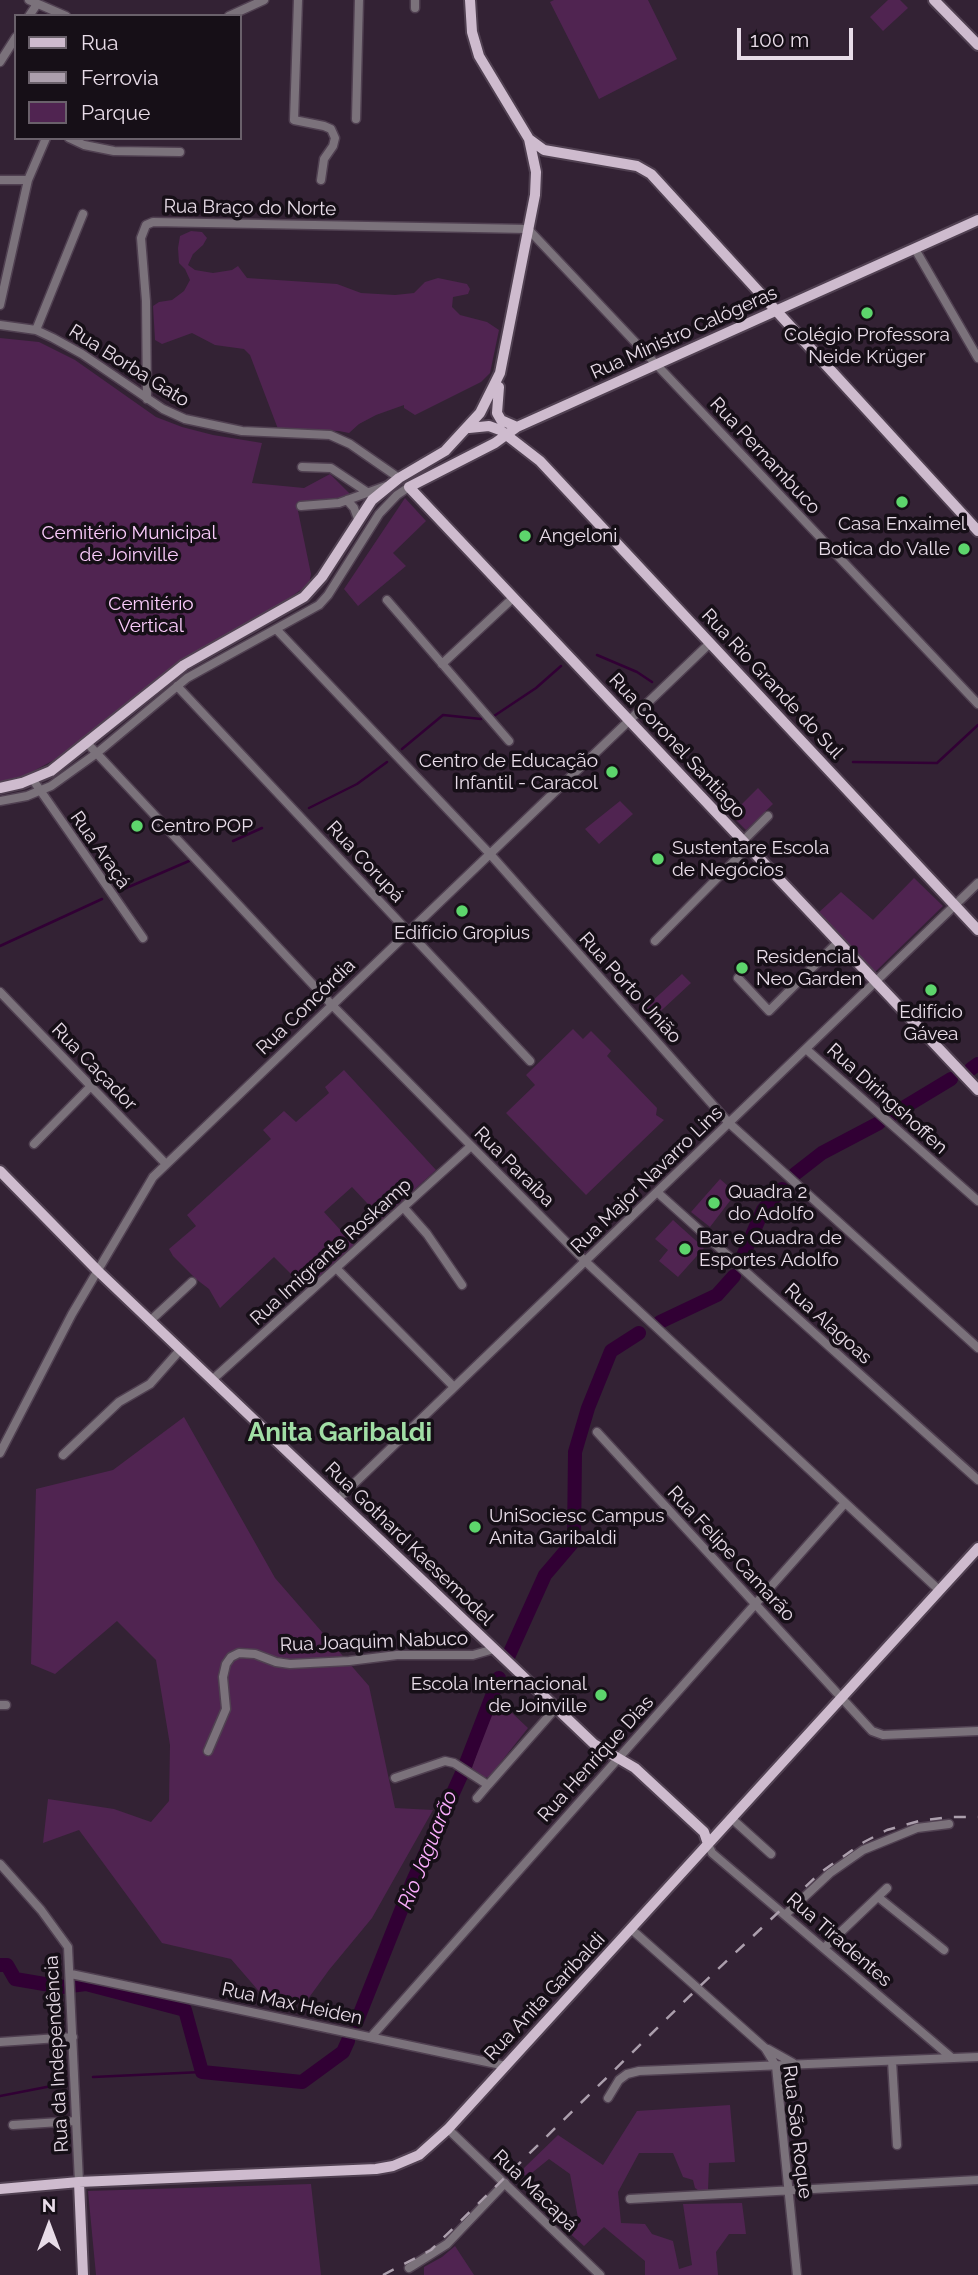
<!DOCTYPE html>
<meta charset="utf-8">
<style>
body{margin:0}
#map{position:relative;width:978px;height:2275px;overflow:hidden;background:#332234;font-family:Raleway,sans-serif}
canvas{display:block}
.legend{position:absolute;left:14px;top:14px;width:228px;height:126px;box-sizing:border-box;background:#160f17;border:2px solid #6a616b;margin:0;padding:9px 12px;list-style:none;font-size:21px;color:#e8dce8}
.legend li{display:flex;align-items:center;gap:14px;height:35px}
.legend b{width:35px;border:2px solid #6a616b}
.north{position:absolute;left:14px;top:2191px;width:70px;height:70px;-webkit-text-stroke:5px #160f17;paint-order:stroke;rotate:0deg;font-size:19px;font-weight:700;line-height:28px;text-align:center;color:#e8dce8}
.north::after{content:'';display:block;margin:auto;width:24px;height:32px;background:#e8dce8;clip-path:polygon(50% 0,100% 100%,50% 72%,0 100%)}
.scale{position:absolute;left:737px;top:28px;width:116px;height:32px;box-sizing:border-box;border:4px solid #e8dce8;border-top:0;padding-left:9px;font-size:21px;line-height:24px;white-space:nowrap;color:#e8dce8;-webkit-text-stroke:5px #160f17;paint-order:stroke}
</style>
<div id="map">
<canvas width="978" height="2275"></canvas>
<ul class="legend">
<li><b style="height:9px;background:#cebbce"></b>Rua</li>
<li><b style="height:9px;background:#ac9fad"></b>Ferrovia</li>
<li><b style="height:19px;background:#502451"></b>Parque</li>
</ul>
<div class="north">N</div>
<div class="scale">100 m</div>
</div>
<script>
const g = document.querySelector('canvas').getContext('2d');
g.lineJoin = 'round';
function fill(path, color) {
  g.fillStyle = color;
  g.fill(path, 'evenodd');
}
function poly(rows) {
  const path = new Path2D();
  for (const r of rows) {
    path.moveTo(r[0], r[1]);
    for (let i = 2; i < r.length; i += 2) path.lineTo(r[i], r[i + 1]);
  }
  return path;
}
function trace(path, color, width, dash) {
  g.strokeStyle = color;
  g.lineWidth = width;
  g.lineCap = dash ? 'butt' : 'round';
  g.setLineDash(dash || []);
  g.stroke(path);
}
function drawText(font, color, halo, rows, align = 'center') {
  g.font = font + ' Raleway,sans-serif';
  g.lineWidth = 7;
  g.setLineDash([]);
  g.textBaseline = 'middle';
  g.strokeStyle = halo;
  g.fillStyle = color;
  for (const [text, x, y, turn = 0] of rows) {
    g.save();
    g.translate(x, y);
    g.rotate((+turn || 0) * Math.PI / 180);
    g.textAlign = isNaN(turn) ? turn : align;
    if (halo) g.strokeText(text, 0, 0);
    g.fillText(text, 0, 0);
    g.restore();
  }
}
fill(poly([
 [554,0,648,0,677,59,599,99,550,2],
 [888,0,900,0,908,8,883,31,870,17],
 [191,231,202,232,207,238,203,245,193,254,188,265,195,270,213,273,232,270,238,266,247,278,337,284,361,293,395,295,414,293,425,282,438,278,467,284,470,289,468,294,453,297,452,307,460,315,487,322,499,330,490,373,481,382,415,415,404,408,404,405,376,415,359,424,349,433,339,431,278,429,250,355,244,349,215,345,192,333,162,344,155,340,153,306,159,302,172,300,184,291,190,280,185,269,179,263,178,248,180,236],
 [0,338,39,342,75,360,156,417,182,427,213,435,262,443,252,483,304,488,330,474,349,493,349,497,304,503,298,511,311,574,309,584,271,611,183,661,71,751,26,775,0,782],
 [405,498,426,521,393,553,406,566,358,606,344,589],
 [758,788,773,804,746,830,731,815],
 [620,801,633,814,599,844,585,829],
 [914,878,943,906,874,973,817,914,841,892,873,920],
 [682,974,691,983,650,1021,640,1012],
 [573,1029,583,1039,591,1031,611,1051,607,1056,657,1108,656,1115,664,1120,586,1195,506,1113,535,1085,526,1075],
 [344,1070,436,1170,382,1219,352,1187,324,1212,354,1245,306,1289,274,1257,220,1308,209,1289,196,1279,173,1256,169,1249,196,1226,187,1215,271,1139,263,1130,284,1111,296,1122,329,1093,325,1087],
 [720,1179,736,1193,710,1227,691,1212],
 [673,1220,704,1248,678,1277,659,1261,668,1250,655,1239],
 [184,1417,275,1578,369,1686,395,1808,433,1810,372,1918,329,1970,305,2003,270,2004,231,1959,162,1943,79,1830,43,1843,48,1799,114,1809,151,1822,169,1801,170,1745,156,1660,117,1621,55,1674,31,1664,36,1489,113,1470],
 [495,1697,528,1728,489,1777,484,1777,472,1768],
 [730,2105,735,2162,709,2163,708,2190,701,2192,695,2188,693,2180,683,2177,673,2153,639,2153,618,2192,621,2223,645,2224,652,2234,673,2241,679,2269,692,2265,683,2204,742,2203,746,2234,729,2234,716,2252,718,2275,645,2275,645,2261,604,2227,584,2246,567,2231,578,2218,570,2174,549,2159,528,2176,524,2175,524,2168,558,2135,603,2165,637,2111],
 [311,2184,321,2275,96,2275,88,2191],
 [455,2246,474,2275,424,2275,424,2267,442,2257]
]), '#502451');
trace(poly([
 [597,655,637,672,652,682],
 [494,716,536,688,561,666],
 [402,749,443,715,481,719],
 [853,762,937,763,978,725],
 [309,808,357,784,387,762],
 [233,841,262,828],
 [117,892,189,861],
 [0,946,102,899],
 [93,2077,202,2072],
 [0,2096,67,2083]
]), '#310034', 2.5);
trace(poly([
 [971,1069,978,1064],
 [893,1114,951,1079],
 [795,1174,822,1153,879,1123],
 [742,1258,763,1210,782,1189],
 [660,1322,717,1295,734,1276],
 [508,1657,545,1575,574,1541,575,1452,588,1408,611,1351,639,1333],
 [0,1965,7,1965,15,1979,62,1987,86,1984,185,2010,202,2072,302,2082,343,2052,348,2041],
 [357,2021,412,1883,463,1771,499,1678]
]), '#310034', 14);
const minor = poly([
 [29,0,66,16],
 [298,0,294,120,324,126,331,129,335,138,333,146,324,159,321,180],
 [415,8,415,0],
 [29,16,37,4],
 [229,16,264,0],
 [0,62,16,37],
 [356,119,359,0],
 [69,138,84,145,114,151,180,152],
 [0,180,28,180],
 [915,249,978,358],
 [0,305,28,180,46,138],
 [0,325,36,330,53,338,82,354,163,409,185,419,242,431,330,435,350,444,399,478],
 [36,330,83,214],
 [147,399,146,301,141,238,146,225,153,222,528,229,978,704],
 [302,467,331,468,367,492],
 [347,500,354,508,358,519],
 [301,506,339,503,386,486],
 [387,600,509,741],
 [277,630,490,854,729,1123,978,1348],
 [442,664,513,598],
 [177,686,530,1061],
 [88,744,332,1005,585,1261,939,1590],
 [33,780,143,938],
 [0,801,27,796,51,786,97,753,187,678,319,605,328,595,379,514,397,495,409,487],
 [743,841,768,816],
 [655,941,748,847],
 [738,978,769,1011,838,942],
 [0,992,165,1163],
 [806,1049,978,1201],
 [34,1144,91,1086],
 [657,1192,978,1480],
 [404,1208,427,1234,462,1285],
 [336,1268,454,1387],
 [150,1321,192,1282],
 [212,1380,471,1146],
 [597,1432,872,1731,883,1735,978,1731],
 [0,1453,72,1314,153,1177,710,643],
 [63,1455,119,1402,150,1384,180,1350],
 [337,1500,978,883],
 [0,1705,6,1705],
 [208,1751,226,1709,223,1677,226,1664,231,1657,239,1653,255,1654,276,1662,290,1664,349,1661,397,1655,473,1655,494,1649],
 [395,1778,445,1761,454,1763,488,1785,556,1708],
 [477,1798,488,1785],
 [731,1818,771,1854],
 [708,1844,712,1853,952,2058],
 [0,1864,41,1910,68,1947,79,2182],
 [878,1897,944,1950],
 [785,1915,830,1873,863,1850,917,1828,949,1824],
 [631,1929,765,2048,776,2066,797,2275],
 [824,1948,887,1888],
 [71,1974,506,2066],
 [371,2037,845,1503],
 [0,2042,73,2037],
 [768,2049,793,2063],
 [892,2061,897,2145],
 [608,2098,619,2080,627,2074,639,2071,978,2057],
 [13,2125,76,2121],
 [448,2129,600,2275],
 [630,2199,978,2180],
 [409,2268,447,2244,505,2183]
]);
const major = poly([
 [934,0,978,45],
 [529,139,544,150,637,166,651,174,978,531],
 [499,387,497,413,501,420,517,427],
 [469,428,489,426,500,430,540,461,978,930],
 [409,487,978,1090],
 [409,487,495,443,517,427,978,220],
 [0,788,22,783,51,771,184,665,304,597,322,577,372,500,399,478,445,451,480,413,500,373,535,195,536,172,529,139,479,56,472,32,470,0],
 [0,1171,98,1271,594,1744,635,1768,704,1832,708,1844],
 [79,2182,83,2275],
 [0,2189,79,2182,376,2169,393,2166,419,2155,448,2129,978,1548]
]);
trace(minor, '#504051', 11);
trace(major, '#504051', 14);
trace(minor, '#7b727b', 8);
trace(major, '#cebbce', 10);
trace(poly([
 [383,2275,431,2250,698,1988,821,1872,864,1842,887,1830,919,1821,949,1817,978,1817]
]), '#ac9fad', 2.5, [12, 12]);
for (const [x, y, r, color] of [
 [867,313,7,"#5dd56c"],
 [902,502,7,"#5dd56c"],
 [525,536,7,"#5dd56c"],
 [964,549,7,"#5dd56c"],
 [612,772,7,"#5dd56c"],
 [137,826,7,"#5dd56c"],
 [658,859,7,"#5dd56c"],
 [462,911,7,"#5dd56c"],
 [742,968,7,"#5dd56c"],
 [931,990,7,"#5dd56c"],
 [714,1203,7,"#5dd56c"],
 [685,1249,7,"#5dd56c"],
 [475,1527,7,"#5dd56c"],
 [601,1695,7,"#5dd56c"]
]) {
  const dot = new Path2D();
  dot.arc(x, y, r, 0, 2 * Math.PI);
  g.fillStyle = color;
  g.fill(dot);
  trace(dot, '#160f17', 2.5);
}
drawText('19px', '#e8dce8', '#160f17', [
 ["Rua Braço do Norte",250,208,1],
 ["Rua Ministro Calógeras",684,333,-24],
 ["Rua Borba Gato",129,366,32],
 ["Rua Pernambuco",765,456,47],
 ["Rua Rio Grande do Sul",772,684,47],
 ["Rua Coronel Santiago",677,746,47],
 ["Rua Araçá",100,850,55],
 ["Rua Corupá",365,862,47],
 ["Rua Porto União",630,988,48],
 ["Rua Concórdia",306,1007,-44],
 ["Rua Caçador",94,1067,46],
 ["Rua Diringshoffen",887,1099,42],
 ["Rua Paraíba",514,1167,45],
 ["Rua Major Navarro Lins",647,1180,-44],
 ["Rua Imigrante Roskamp",331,1252,-42],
 ["Rua Alagoas",828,1324,42],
 ["Rua Gothard Kaesemodel",409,1544,44],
 ["Rua Felipe Camarão",731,1554,47],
 ["Rua Joaquim Nabuco",374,1642,-2],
 ["Rua Henrique Dias",596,1759,-48],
 ["Rua Tiradentes",839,1940,41],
 ["Rua Anita Garibaldi",545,1997,-47],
 ["Rua Max Heiden",292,2004,12],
 ["Rua da Independência",57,2054,-93],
 ["Rua São Roque",797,2132,83],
 ["Rua Macapá",535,2191,44]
]);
drawText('19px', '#e8dce8', '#160f17', [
 ["Colégio Professora",867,335,"center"],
 ["Neide Krüger",867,357,"center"],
 ["Casa Enxaimel",902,524,"center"],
 ["Angeloni",539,536],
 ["Botica do Valle",950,549,"right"],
 ["Centro de Educação",598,761,"right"],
 ["Infantil - Caracol",598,783,"right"],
 ["Centro POP",151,826],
 ["Sustentare Escola",672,848],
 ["de Negócios",672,870],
 ["Edifício Gropius",462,933,"center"],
 ["Residencial",756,957],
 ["Neo Garden",756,979],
 ["Edifício",931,1012,"center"],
 ["Gávea",931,1034,"center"],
 ["Quadra 2",728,1192],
 ["do Adolfo",728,1214],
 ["Bar e Quadra de",699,1238],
 ["Esportes Adolfo",699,1260],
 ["UniSociesc Campus",489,1516],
 ["Anita Garibaldi",489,1538],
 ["Escola Internacional",587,1684,"right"],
 ["de Joinville",587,1706,"right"]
], 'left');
drawText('19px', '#facbfb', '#160f17', [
 ["Cemitério Municipal",129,533],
 ["de Joinville",129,555],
 ["Cemitério",151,604],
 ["Vertical",151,626]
]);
drawText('italic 21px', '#fbadfd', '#160f17', [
 ["Rio Jaguarão",428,1850,-68]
]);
drawText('bold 26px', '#a1dea5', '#160f17', [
 ["Anita Garibaldi",340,1433]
]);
</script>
